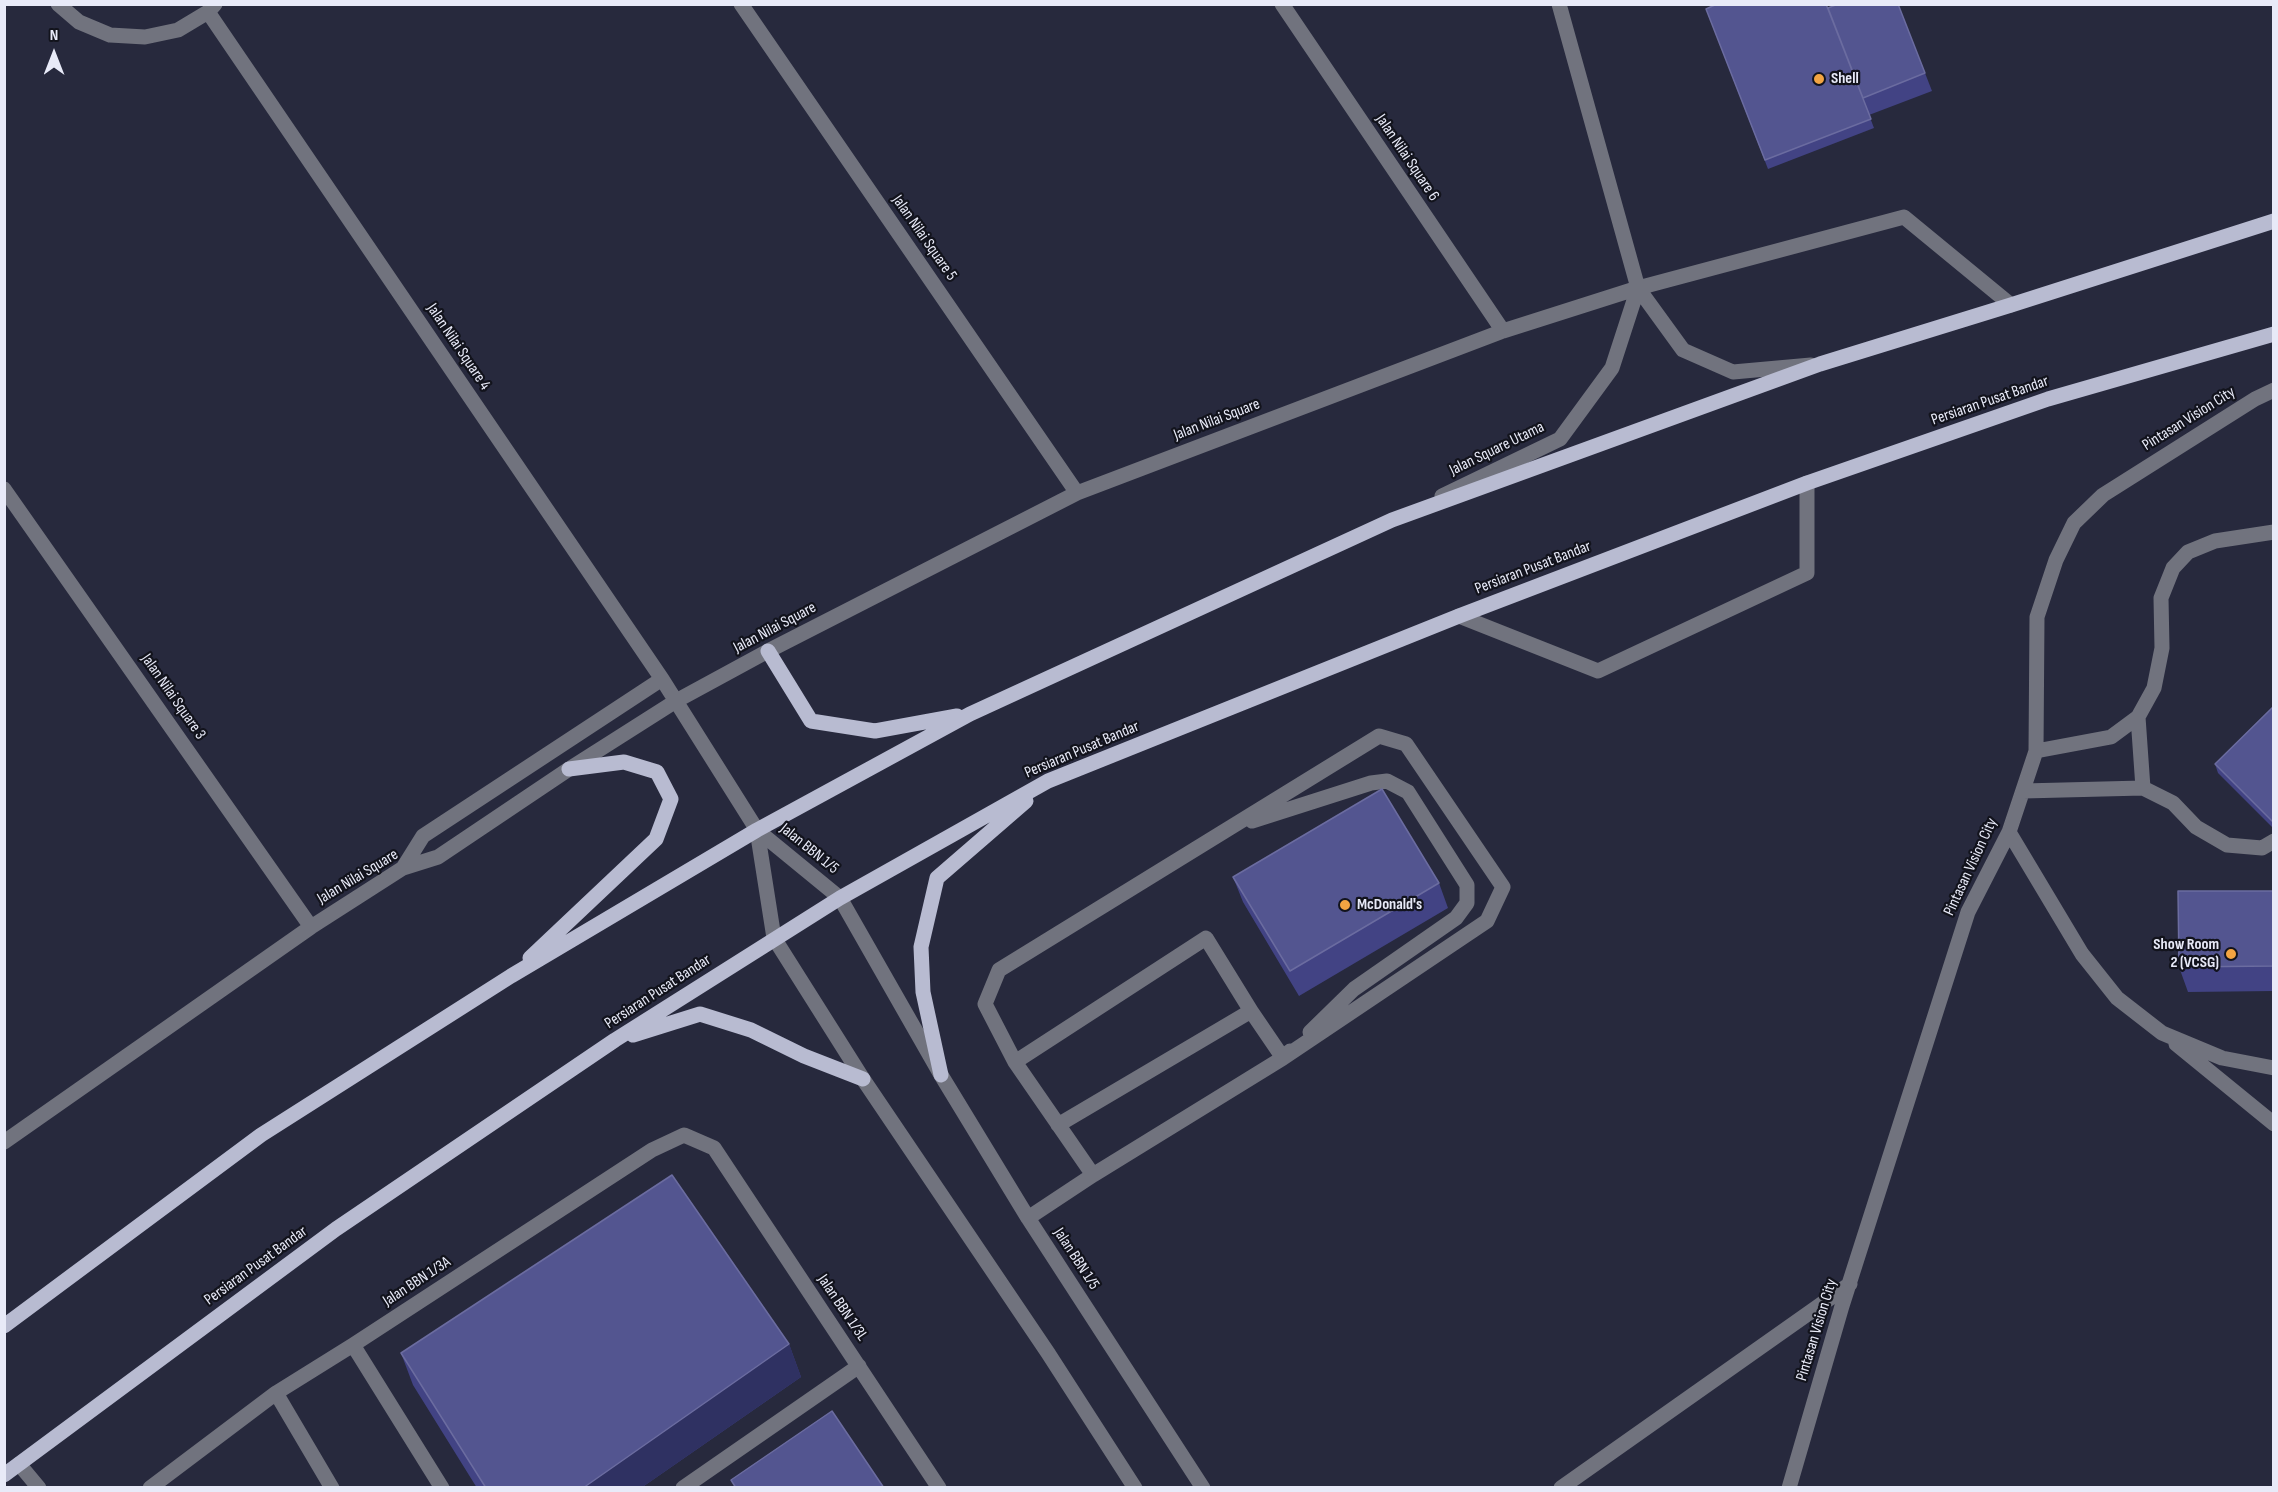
<!DOCTYPE html>
<style>
body{margin:0}
#map{position:relative;width:2278px;height:1492px;overflow:hidden;background:#27293d;font-family:"Sofia Sans Condensed",sans-serif}
canvas{display:block}
.frame{position:absolute;inset:0;border:6px solid #e8eaf8;pointer-events:none}
.north{position:absolute;left:24px;top:24px;width:60px;height:60px;-webkit-text-stroke:4px #12131c;paint-order:stroke;rotate:0deg;font-size:16px;font-weight:700;line-height:24px;text-align:center;color:#e8eaf8}
.north::after{content:'';display:block;margin:auto;width:21px;height:27px;background:#e8eaf8;clip-path:polygon(50% 0,100% 100%,50% 72%,0 100%)}
</style>
<div id="map">
<canvas width="2278" height="1492"></canvas>
<div class="frame"></div>
<div class="north">N</div>
</div>
<script>
const g = document.querySelector('canvas').getContext('2d');
g.lineJoin = 'round';
function poly(rows) {
  const path = new Path2D();
  for (const r of rows) {
    path.moveTo(r[0], r[1]);
    for (let i = 2; i < r.length; i += 2) path.lineTo(r[i], r[i + 1]);
  }
  return path;
}
function trace(path, color, width, dash) {
  g.strokeStyle = color;
  g.lineWidth = width;
  g.lineCap = dash ? 'butt' : 'round';
  g.setLineDash(dash || []);
  g.stroke(path);
}
function fill(path, color) {
  g.fillStyle = color;
  g.fill(path, 'evenodd');
}
function drawText(font, color, halo, rows, align = 'center') {
  g.font = font + ' "Sofia Sans Condensed",sans-serif';
  g.lineWidth = 4.5;
  g.setLineDash([]);
  g.textBaseline = 'middle';
  g.strokeStyle = halo;
  g.fillStyle = color;
  for (const [text, x, y, turn = 0] of rows) {
    g.save();
    g.translate(x, y);
    g.rotate((+turn || 0) * Math.PI / 180);
    g.textAlign = isNaN(turn) ? turn : align;
    if (halo) g.strokeText(text, 0, 0);
    g.fillText(text, 0, 0);
    g.restore();
  }
}
trace(poly([
 [58,4,79,22,110,35,145,37,178,30,208,12,215,4],
 [741,4,1077,493],
 [1282,4,1503,331],
 [1559,4,1638,288,1683,350,1733,372,1811,365],
 [208,12,662,679,757,830,840,898,941,1075,1028,1218,1203,1488],
 [4,489,311,927],
 [1442,496,1560,439,1612,368,1638,288],
 [1459,616,1598,671,1807,573,1807,483],
 [2138,717,2143,788],
 [2036,751,2111,737,2138,717,2154,688,2162,648,2161,598,2173,568,2188,552,2215,541,2274,532],
 [2023,791,2143,788,2173,803,2196,827,2227,845,2262,848,2274,841],
 [1252,821,1371,783,1387,781,1408,792,1467,885,1467,903,1456,918,1354,989,1310,1032],
 [757,830,774,938,863,1079,1048,1353,1135,1488],
 [2009,832,2082,954,2117,998,2162,1033,2222,1058,2274,1068],
 [403,868,423,836,662,679],
 [1251,1011,1283,1058,1290,1051],
 [2176,1044,2274,1124],
 [1015,1062,1206,938,1251,1011,1058,1125],
 [4,1142,311,927,403,868,438,857,569,769,676,701,768,651,1077,493,1503,331,1638,288,1904,217,2011,305],
 [1028,1218,1093,1175,1283,1058,1487,921,1503,887,1406,744,1379,736,999,970,985,1004,1015,1062,1093,1175],
 [353,1345,442,1488],
 [276,1393,332,1488],
 [19,1464,39,1488],
 [150,1488,276,1393,353,1345,652,1150,684,1135,714,1148,939,1488],
 [683,1488,859,1366],
 [1561,1488,1850,1284],
 [1789,1488,1842,1306,1968,912,2009,832,2036,751,2037,617,2056,560,2074,523,2103,495,2255,399,2274,390]
]), '#71737e', 15);
trace(poly([
 [768,651,811,721,875,731,957,716],
 [530,958,656,839,671,799,657,772,624,762,569,769],
 [633,1035,700,1014,751,1030,804,1056,863,1079],
 [941,1075,923,992,921,947,937,878,1026,801],
 [4,1326,261,1135,511,976,757,830,970,714,1392,520,1820,364,2011,305,2274,221],
 [4,1475,336,1229,615,1040,840,898,1048,781,1459,616,1807,483,2048,399,2274,334]
]), '#b8bbd1', 15);
fill(poly([
 [1706,9,1837,32,1925,73,1932,91,1869,115,1874,128,1768,169],
 [2274,706,2274,829,2218,773,2215,764],
 [1233,877,1439,883,1448,908,1299,996,1243,902],
 [2274,891,2274,991,2188,992,2179,967],
 [789,1344,801,1377,641,1488,477,1488,413,1385,401,1353]
]), '#424384');
fill(poly([
 [789,1344,801,1377,641,1488,583,1488]
]), '#2f3162');
const building = poly([
 [1717,4,1826,4,1871,119,1765,160,1706,9,1717,4],
 [1838,4,1898,4,1925,73,1863,98,1828,8,1838,4],
 [2274,706,2274,823,2215,764,2274,706],
 [1382,789,1439,883,1290,971,1233,877,1382,789],
 [2178,891,2274,891,2274,966,2179,967,2178,891],
 [672,1175,789,1344,583,1488,486,1488,401,1353,672,1175],
 [832,1411,884,1488,736,1488,731,1480,832,1411]
]);
fill(building, '#535590');
trace(building, '#6b6ca0', 1.5);
for (const [x, y, r, color] of [
 [1819,79,6,"#f3a442"],
 [1345,905,6,"#f3a442"],
 [2231,954,6,"#f3a442"]
]) {
  const dot = new Path2D();
  dot.arc(x, y, r, 0, 2 * Math.PI);
  g.fillStyle = color;
  g.fill(dot);
  trace(dot, '#12131c', 2);
}
drawText('bold 16px', '#e8eaf8', '#12131c', [
 ["Shell",1831,79],
 ["McDonald's",1357,905],
 ["Show Room",2219,945,"right"],
 ["2 (VCSG)",2219,963,"right"]
], 'left');
drawText('16px', '#e8eaf8', '#12131c', [
 ["Jalan Nilai Square 6",1407,158,56],
 ["Jalan Nilai Square 5",924,238,55],
 ["Jalan Nilai Square 4",458,347,56],
 ["Persiaran Pusat Bandar",1990,401,-19],
 ["Pintasan Vision City",2189,419,-32],
 ["Jalan Nilai Square",1217,420,-21],
 ["Jalan Square Utama",1497,449,-26],
 ["Persiaran Pusat Bandar",1533,568,-21],
 ["Jalan Nilai Square",775,628,-28],
 ["Jalan Nilai Square 3",173,697,55],
 ["Persiaran Pusat Bandar",1082,750,-23],
 ["Jalan BBN 1/5",809,849,39],
 ["Pintasan Vision City",1971,867,-65],
 ["Jalan Nilai Square",358,877,-31],
 ["Persiaran Pusat Bandar",658,992,-33],
 ["Jalan BBN 1/5",1076,1259,57],
 ["Persiaran Pusat Bandar",256,1266,-36],
 ["Jalan BBN 1/3A",417,1282,-33],
 ["Jalan BBN 1/3L",842,1308,56],
 ["Pintasan Vision City",1817,1330,-73]
]);
</script>
